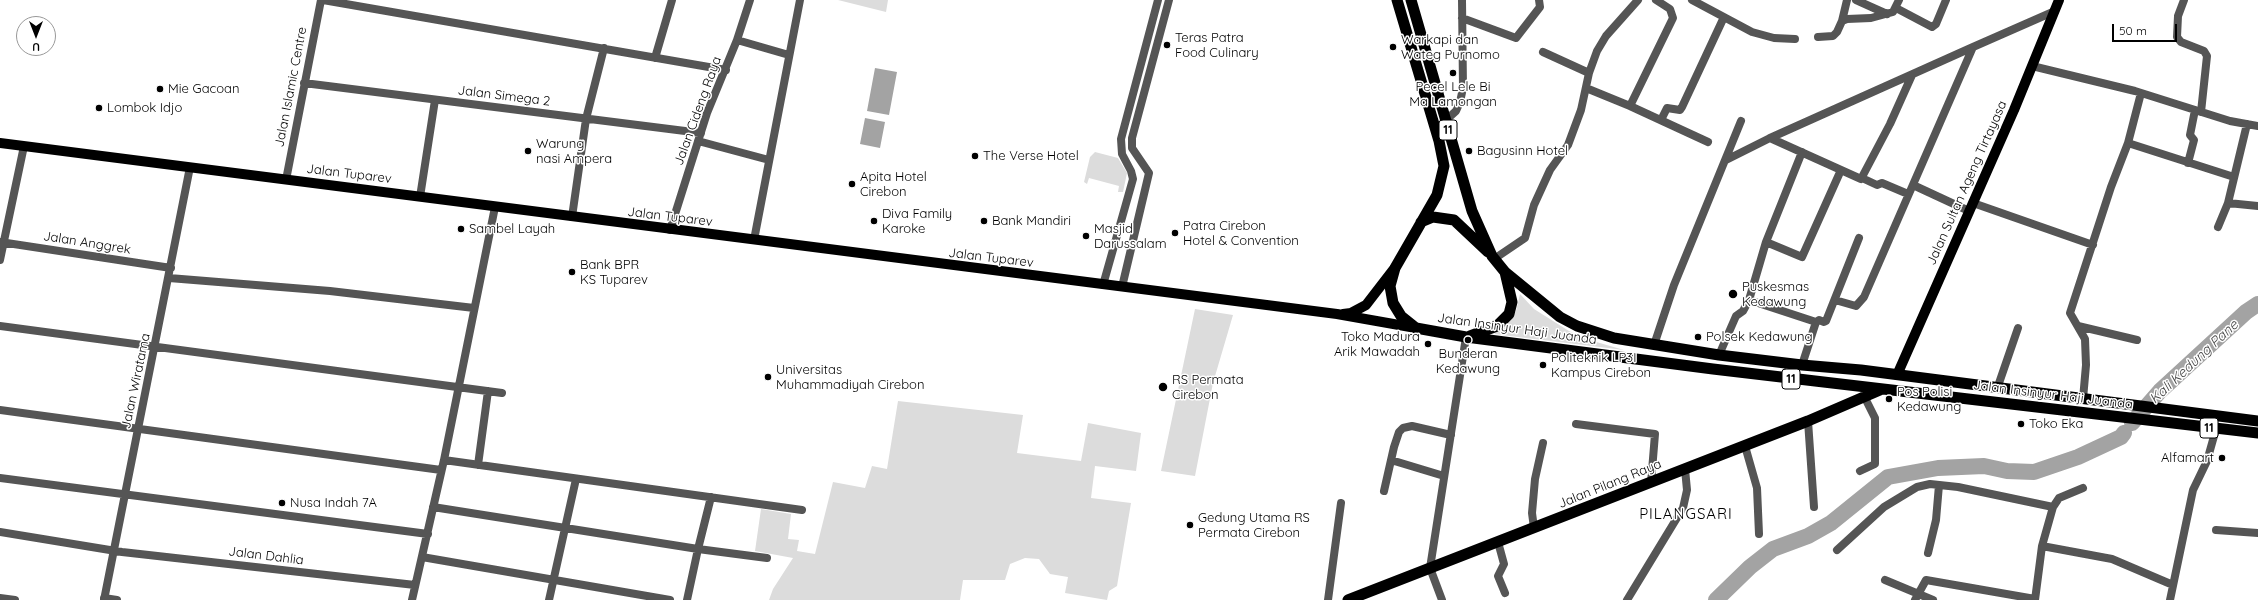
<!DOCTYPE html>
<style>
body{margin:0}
#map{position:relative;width:2258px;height:600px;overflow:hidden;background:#fff;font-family:Quicksand,sans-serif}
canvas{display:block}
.north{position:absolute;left:16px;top:16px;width:40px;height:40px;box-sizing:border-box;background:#fff;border:1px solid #999;border-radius:50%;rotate:180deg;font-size:11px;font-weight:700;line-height:16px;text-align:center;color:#000}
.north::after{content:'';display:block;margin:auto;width:14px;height:18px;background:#000;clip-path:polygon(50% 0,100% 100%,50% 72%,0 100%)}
.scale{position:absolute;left:2112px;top:24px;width:65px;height:18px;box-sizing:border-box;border:2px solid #000;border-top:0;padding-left:5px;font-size:12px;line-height:14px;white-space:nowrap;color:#000;-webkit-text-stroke:3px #fff;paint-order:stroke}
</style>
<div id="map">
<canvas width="2258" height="600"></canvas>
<div class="north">U</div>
<div class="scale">50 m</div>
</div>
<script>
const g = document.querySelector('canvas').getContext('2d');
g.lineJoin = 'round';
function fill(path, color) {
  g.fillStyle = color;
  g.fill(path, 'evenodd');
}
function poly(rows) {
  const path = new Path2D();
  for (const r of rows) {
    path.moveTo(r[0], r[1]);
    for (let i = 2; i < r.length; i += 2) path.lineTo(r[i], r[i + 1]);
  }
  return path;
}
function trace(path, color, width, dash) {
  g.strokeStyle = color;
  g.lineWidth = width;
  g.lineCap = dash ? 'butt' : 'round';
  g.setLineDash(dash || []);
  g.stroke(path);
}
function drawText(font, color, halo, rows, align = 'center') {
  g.font = font + ' Quicksand,sans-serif';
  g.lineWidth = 3;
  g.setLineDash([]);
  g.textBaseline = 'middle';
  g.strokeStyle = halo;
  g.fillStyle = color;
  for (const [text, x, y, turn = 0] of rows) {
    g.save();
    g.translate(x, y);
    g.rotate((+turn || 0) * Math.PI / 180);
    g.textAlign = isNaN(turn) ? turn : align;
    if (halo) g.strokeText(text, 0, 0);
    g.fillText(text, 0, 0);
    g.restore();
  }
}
fill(poly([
 [838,0,888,0,886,12],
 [1095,152,1118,158,1127,173,1123,192,1118,192,1119,186,1089,178,1087,184,1084,182,1090,157],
 [1520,294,1534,309,1569,331,1586,339,1624,350,1494,334,1511,320,1516,311],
 [1195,309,1233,315,1213,383,1195,476,1161,471],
 [898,401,1023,415,1017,453,1081,461,1088,423,1141,433,1136,471,1095,466,1091,498,1131,503,1117,586,1109,591,1107,600,1065,593,1068,577,1050,574,1039,559,1025,558,1010,564,1005,580,963,580,960,600,769,600,773,589,793,558,755,551,761,509,791,514,788,539,799,540,797,551,815,554,833,482,865,488,872,466,887,469]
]), '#dcdcdc');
fill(poly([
 [875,68,897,72,889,115,867,111],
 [865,118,885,122,880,148,860,144]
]), '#a3a3a3');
trace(poly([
 [2132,423,2160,391,2246,312,2258,304],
 [1716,600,1750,567,1773,549,1808,536,1831,523,1888,477,1938,468,1984,466,2007,471,2034,472,2078,457,2121,437,2124,433]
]), '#a3a3a3', 16);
trace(poly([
 [323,0,726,70],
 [1656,0,1670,9,1673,18,1630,106,1708,142],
 [1692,0,1752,32,1774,38,1795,39],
 [1856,0,1887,14],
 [2184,0,2178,16,2177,37,2181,42,2204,51,2207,56,2201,112],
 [1896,8,1932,27,1936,24,1946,0],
 [1462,18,1516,38,1540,7,1539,0],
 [1842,21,1847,0],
 [1818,37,1833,36,1837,32,1842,21,1847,19,1871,18,1893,12,1899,0],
 [737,40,789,55],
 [1543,52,1589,73],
 [655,58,672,0],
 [2032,66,2135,91,2230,121,2258,126],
 [304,83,701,133],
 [1586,88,1630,106],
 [1661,120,1667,108,1680,110,1682,107,1724,17],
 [1445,121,1456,111,1460,102,1463,88,1462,0],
 [1770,138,1861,179,1890,124,1912,75],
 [698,141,769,160],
 [2128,143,2234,177],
 [1726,160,1770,138,1973,47],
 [2188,163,2194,140,2190,135,2195,110],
 [1862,178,1877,185,1882,183,1908,194],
 [286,180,321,0],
 [1913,185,1969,211],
 [420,197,435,100],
 [1973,203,2093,245],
 [2228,203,2258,206],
 [572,217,586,119,604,48],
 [2218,227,2228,203,2247,124],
 [670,230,707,113,737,40,750,0],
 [754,240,800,0],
 [0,242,171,268],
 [1766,242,1802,257,1841,170],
 [1494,259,1525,238,1534,205,1550,170,1568,145,1581,110,1589,73,1597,51,1606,36,1638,0],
 [0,260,24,146],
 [169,278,330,291,474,308],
 [1103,285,1133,179,1131,171,1122,154,1121,139,1158,0],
 [1122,287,1149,173,1132,148,1132,138,1169,0],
 [1749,300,1816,322],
 [1835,300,1856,306,1864,297,1973,47,2055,11],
 [0,326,502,393],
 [2078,326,2137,340],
 [1654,345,1674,285,1741,121],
 [1719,355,1736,316,1743,311,1749,300,1766,242,1802,152],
 [1802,365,1816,322,1819,320,1824,322,1826,321,1859,238],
 [1997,389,2018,328],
 [2083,399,2086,365,2085,339,2070,313,2111,187,2128,143,2141,93],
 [0,410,441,470],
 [1808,421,1814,507],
 [1576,424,1655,434,1651,483],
 [1745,446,1757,488,1759,534],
 [444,460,802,510],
 [1391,460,1444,476],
 [478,465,488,391],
 [1860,471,1875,464,1875,418,1865,398],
 [0,478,428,534],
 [1384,491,1394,447,1399,432,1403,428,1412,426,1451,435],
 [433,507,698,549,711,497],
 [1534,528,1532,513,1535,479,1543,443],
 [2216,530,2258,533],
 [0,532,122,552,415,585],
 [1498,542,1504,564,1498,576,1505,593],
 [2042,546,2053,507,2059,498,2083,488],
 [1837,550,1884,507,1917,487,1930,484,1958,487,2053,507],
 [1928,553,1936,520,1939,485],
 [422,557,670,600],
 [1885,580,1933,600],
 [0,598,15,600],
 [104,598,117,600],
 [104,600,190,167],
 [412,600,444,460,495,207],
 [549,600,576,479],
 [687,600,698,549,767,558],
 [1328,600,1341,503],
 [1442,600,1430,568,1466,337],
 [1627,600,1683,508,1687,490,1685,469],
 [1915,600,1926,580,2035,599],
 [2035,600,2042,546,2112,559,2173,585],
 [2170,600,2193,490,2207,461,2216,429]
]), '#555', 8);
trace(poly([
 [0,143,1337,314,1416,328],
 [1343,314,1351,313,1366,305,1393,270],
 [1897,375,2014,110,2059,0]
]), '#000', 10);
trace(poly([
 [1397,0,1439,141,1444,166,1437,195,1395,268,1390,286,1393,303,1401,316,1416,328,1466,337,1713,369,2258,433],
 [1411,0,1472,211,1492,256,1505,272,1560,317,1577,326,1614,338,1719,355,1802,365,1861,370,2258,421],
 [1421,222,1433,217,1454,220,1488,252],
 [1470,336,1497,326,1509,314,1512,302,1505,272],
 [1348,600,1808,421,1880,390]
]), '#000', 11);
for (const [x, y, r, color] of [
 [1167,45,4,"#000"],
 [1393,47,4,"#000"],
 [1453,73,4,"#000"],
 [160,89,4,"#000"],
 [99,108,4,"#000"],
 [528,151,4,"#000"],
 [1469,151,4,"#000"],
 [975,156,4,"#000"],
 [852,184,4,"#000"],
 [874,221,4,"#000"],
 [984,221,4,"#000"],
 [461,229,4,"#000"],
 [1175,233,4,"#000"],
 [1086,236,4,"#000"],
 [572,272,4,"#000"],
 [1733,294,5,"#000"],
 [1698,337,4,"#000"],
 [1468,340,4,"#000"],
 [1428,344,4,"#000"],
 [1543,365,4,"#000"],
 [768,377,4,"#000"],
 [1163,387,5,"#000"],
 [1889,399,4,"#000"],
 [2021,424,4,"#000"],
 [2222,458,4,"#000"],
 [282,503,4,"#000"],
 [1190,525,4,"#000"]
]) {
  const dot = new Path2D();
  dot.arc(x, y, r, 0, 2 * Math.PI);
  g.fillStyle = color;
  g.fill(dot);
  trace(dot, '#fff', 1.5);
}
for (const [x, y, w] of [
 [1448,130,18],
 [1791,379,18],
 [2209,428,18]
]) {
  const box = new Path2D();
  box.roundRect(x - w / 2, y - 10, w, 20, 3);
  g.fillStyle = '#fff';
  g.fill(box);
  trace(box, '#000', 1);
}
drawText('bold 12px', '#000', null, [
 ["11",1448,130],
 ["11",1791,379],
 ["11",2209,428]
]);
drawText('13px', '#000', '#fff', [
 ["Teras Patra",1175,38],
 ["Food Culinary",1175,53],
 ["Warkapi dan",1401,40],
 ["Wateg Purnomo",1401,55],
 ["Pecel Lele Bi",1453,87,"center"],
 ["Ma Lamongan",1453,102,"center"],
 ["Mie Gacoan",168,89],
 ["Lombok Idjo",107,108],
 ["Warung",536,144],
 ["nasi Ampera",536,159],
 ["Bagusinn Hotel",1477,151],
 ["The Verse Hotel",983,156],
 ["Apita Hotel",860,177],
 ["Cirebon",860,192],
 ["Diva Family",882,214],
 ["Karoke",882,229],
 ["Bank Mandiri",992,221],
 ["Patra Cirebon",1183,226],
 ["Hotel & Convention",1183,241],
 ["Sambel Layah",469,229],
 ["Masjid",1094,229],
 ["Darussalam",1094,244],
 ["Bank BPR",580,265],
 ["KS Tuparev",580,280],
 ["Puskesmas",1742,287],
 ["Kedawung",1742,302],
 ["Toko Madura",1420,337,"right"],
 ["Arik Mawadah",1420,352,"right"],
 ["Polsek Kedawung",1706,337],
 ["Bunderan",1468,354,"center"],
 ["Kedawung",1468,369,"center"],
 ["Politeknik LP3I",1551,358],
 ["Kampus Cirebon",1551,373],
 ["Universitas",776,370],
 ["Muhammadiyah Cirebon",776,385],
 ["RS Permata",1172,380],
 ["Cirebon",1172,395],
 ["Pos Polisi",1897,392],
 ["Kedawung",1897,407],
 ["Toko Eka",2029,424],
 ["Alfamart",2214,458,"right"],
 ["Nusa Indah 7A",290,503],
 ["Gedung Utama RS",1198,518],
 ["Permata Cirebon",1198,533]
], 'left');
drawText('13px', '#000', '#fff', [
 ["Jalan Islamic Centre",291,87,-79],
 ["Jalan Simega 2",504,96,7],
 ["Jalan Cideng Raya",698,111,-70],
 ["Jalan Tuparev",349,174,7],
 ["Jalan Sultan Ageng Tirtayasa",1967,183,-66],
 ["Jalan Tuparev",670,217,7],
 ["Jalan Anggrek",87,243,9],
 ["Jalan Tuparev",991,258,7],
 ["Jalan Insinyur Haji Juanda",1517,329,8],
 ["Jalan Wiratama",136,381,-78],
 ["Jalan Insinyur Haji Juanda",2053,395,7],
 ["Jalan Pilang Raya",1610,484,-22],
 ["Jalan Dahlia",266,556,7]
]);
drawText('italic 14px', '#444', '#fff', [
 ["Kali Kedung Pane",2194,362,-43]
]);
g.letterSpacing = '1px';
drawText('15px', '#000', '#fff', [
 ["PILANGSARI",1686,514]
]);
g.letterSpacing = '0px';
</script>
